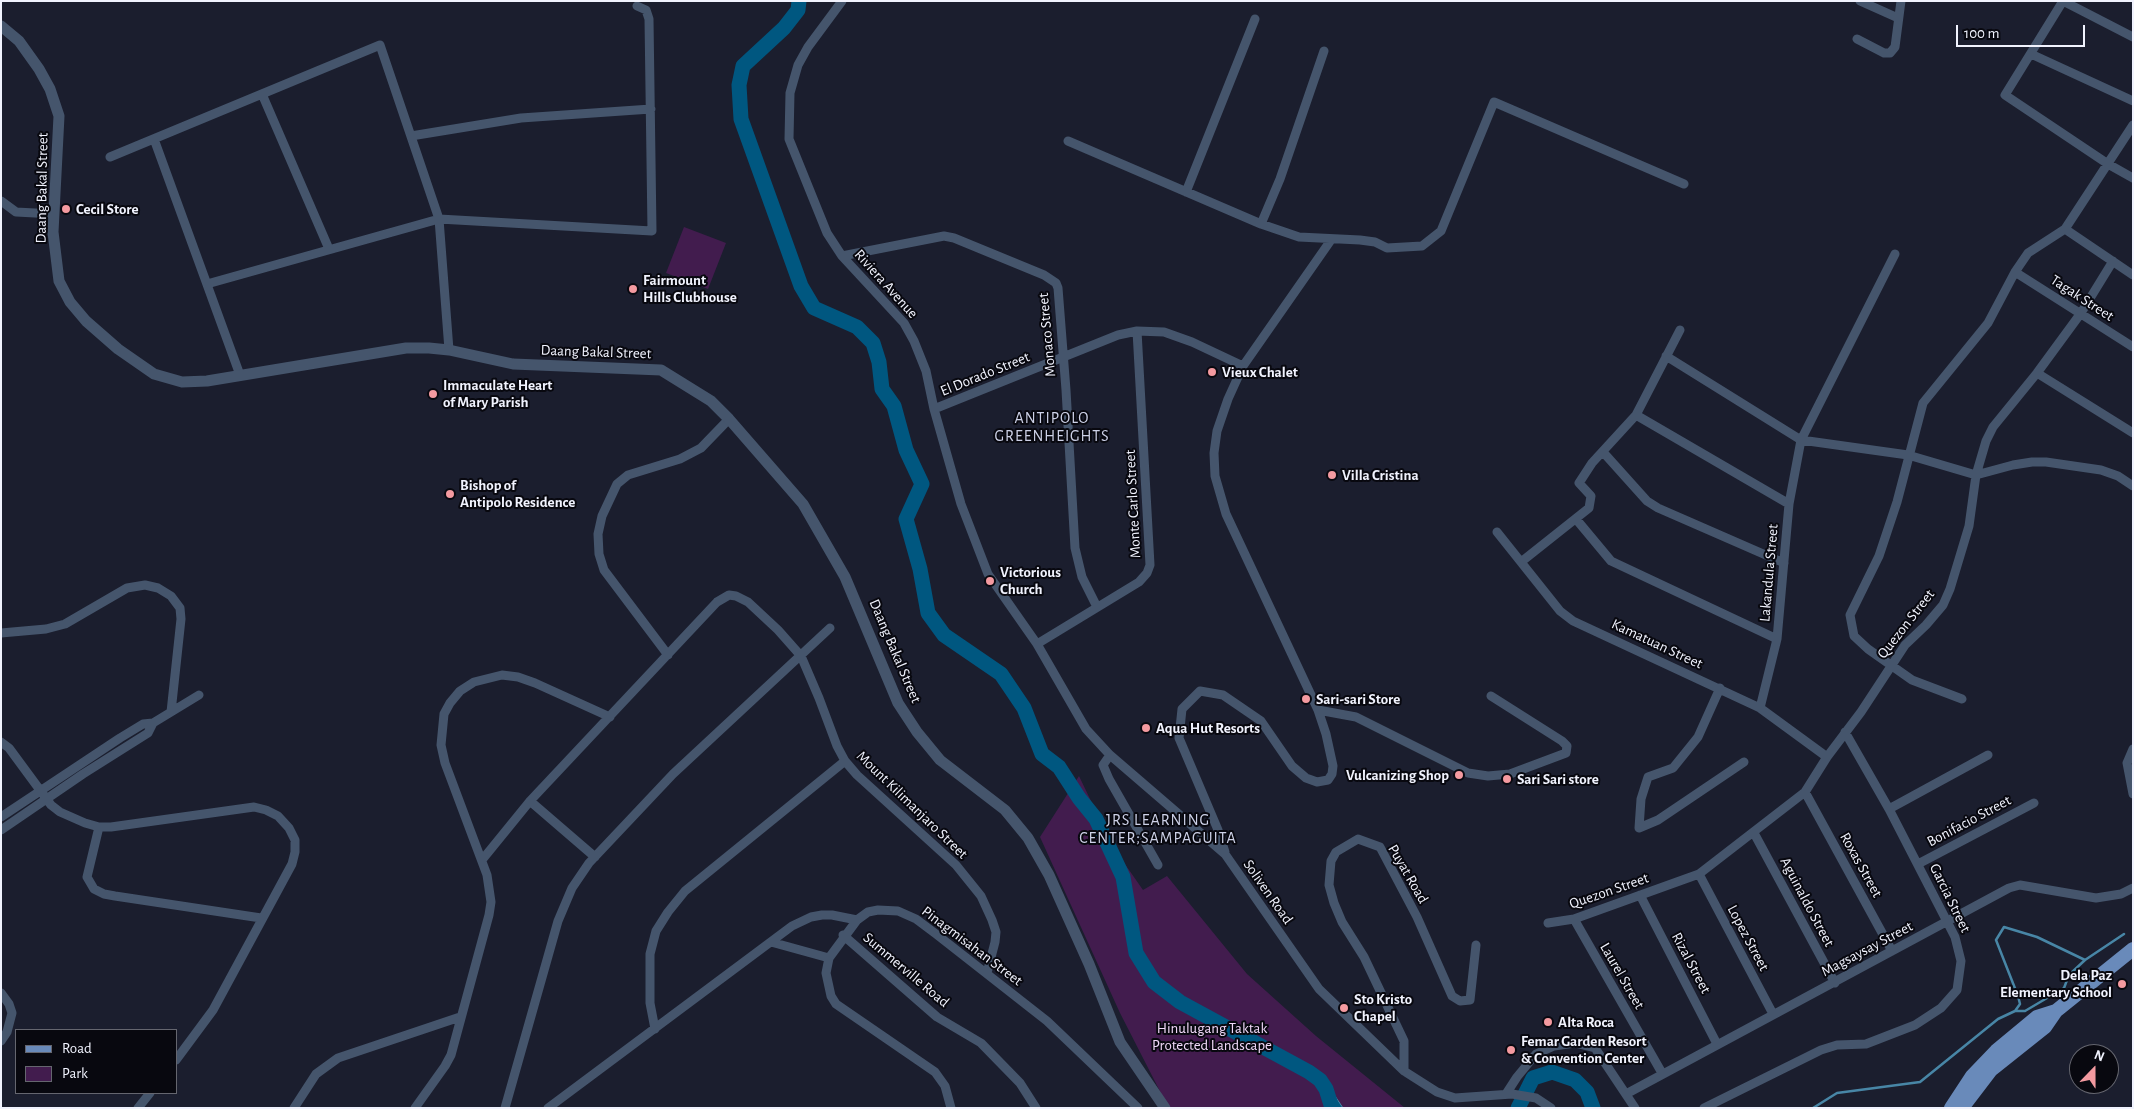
<!DOCTYPE html>
<style>
body{margin:0}
#map{position:relative;width:2134px;height:1109px;overflow:hidden;background:#1b1e2e;font-family:"Alegreya Sans",sans-serif}
canvas{display:block}
.frame{position:absolute;inset:0;border:2px solid #f1f3fe;pointer-events:none}
.legend{position:absolute;left:15px;top:1029px;width:162px;height:65px;box-sizing:border-box;background:#08080f;border:1px solid #65666f;margin:0;padding:6px 9px;list-style:none;font-size:15px;color:#f1f3fe}
.legend li{display:flex;align-items:center;gap:10px;height:25px}
.legend b{width:25px;border:1px solid #65666f}
.north{position:absolute;left:2069px;top:1044px;width:50px;height:50px;box-sizing:border-box;background:#08080f;border:1px solid #65666f;border-radius:50%;rotate:22deg;font-size:14px;font-weight:700;line-height:20px;text-align:center;color:#f1f3fe}
.north::after{content:'';display:block;margin:auto;width:18px;height:22px;background:#f49aa0;clip-path:polygon(50% 0,100% 100%,50% 72%,0 100%)}
.scale{position:absolute;left:1956px;top:25px;width:129px;height:22px;box-sizing:border-box;border:2px solid #f1f3fe;border-top:0;padding-left:6px;font-size:15px;line-height:18px;white-space:nowrap;color:#f1f3fe;-webkit-text-stroke:4px #08080f;paint-order:stroke}
</style>
<div id="map">
<canvas width="2134" height="1109"></canvas>
<div class="frame"></div>
<ul class="legend">
<li><b style="height:6px;background:#698aba"></b>Road</li>
<li><b style="height:14px;background:#421c4e"></b>Park</li>
</ul>
<div class="north">N</div>
<div class="scale">100 m</div>
</div>
<script>
const g = document.querySelector('canvas').getContext('2d');
g.lineJoin = 'round';
function fill(path, color) {
  g.fillStyle = color;
  g.fill(path, 'evenodd');
}
function poly(rows) {
  const path = new Path2D();
  for (const r of rows) {
    path.moveTo(r[0], r[1]);
    for (let i = 2; i < r.length; i += 2) path.lineTo(r[i], r[i + 1]);
  }
  return path;
}
function trace(path, color, width, dash) {
  g.strokeStyle = color;
  g.lineWidth = width;
  g.lineCap = dash ? 'butt' : 'round';
  g.setLineDash(dash || []);
  g.stroke(path);
}
function drawText(font, color, halo, rows, align = 'center') {
  g.font = font + ' "Alegreya Sans",sans-serif';
  g.lineWidth = 4;
  g.setLineDash([]);
  g.textBaseline = 'middle';
  g.strokeStyle = halo;
  g.fillStyle = color;
  for (const [text, x, y, turn = 0] of rows) {
    g.save();
    g.translate(x, y);
    g.rotate((+turn || 0) * Math.PI / 180);
    g.textAlign = isNaN(turn) ? turn : align;
    if (halo) g.strokeText(text, 0, 0);
    g.fillText(text, 0, 0);
    g.restore();
  }
}
fill(poly([
 [684,227,726,243,708,289,666,273],
 [1079,776,1113,847,1143,890,1167,876,1247,974,1316,1036,1405,1108,1172,1108,1167,1105,1120,1013,1040,837]
]), '#421c4e');
const water = poly([
 [1309,1072,1323,1078,1343,1108,1325,1108,1323,1092,1309,1072]
]);
fill(water, '#005780');
trace(water, '#4886a6', 1);
trace(poly([
 [2015,1011,2020,1004,2018,996,1996,940,2004,927,2037,937,2085,960],
 [1813,1108,1837,1093,1920,1082,1998,1019,2015,1011,2025,1011,2064,988,2069,975,2085,960,2124,934]
]), '#4886a6', 2.5);
trace(poly([
 [799,1,798,10,784,28,743,66,739,85,741,119,801,286,814,308,857,327,873,343,879,362,882,389,894,406,906,450,922,484,906,519,920,569,928,613,944,635,1001,674,1024,708,1042,754,1059,767,1079,798,1096,819,1123,877,1136,953,1154,982,1180,1002,1309,1072,1320,1080,1326,1089,1332,1108],
 [1518,1108,1533,1078,1552,1072,1575,1080,1587,1092,1593,1108]
]), '#005780', 15);
trace(poly([
 [842,1,808,47,798,65,790,93,789,139,827,233,842,256,904,323,914,341,926,371,934,409,961,504,988,574,1037,644,1086,729,1110,755,1225,854,1319,989,1404,1071,1437,1092,1455,1098,1512,1094,1536,1098,1551,1108],
 [1860,1,1898,18],
 [2063,1,2005,95,2108,164,2133,178],
 [2063,1,2133,37],
 [1857,39,1884,53,1890,53,1895,47,1901,1],
 [2031,54,2133,101],
 [262,94,329,249],
 [411,136,521,118,651,109],
 [154,139,240,375],
 [1068,141,1261,224,1299,237,1360,240,1375,242,1387,248,1422,246,1441,231,1494,102,1684,184],
 [110,157,380,45,439,219,449,350],
 [1186,192,1255,19],
 [1,201,16,212,54,214],
 [1261,224,1280,179,1324,51],
 [2065,229,2133,125],
 [842,256,944,236,954,238,1044,275,1056,283,1058,288,1066,390,1075,548,1082,577,1097,607],
 [2015,272,2133,347],
 [207,284,439,219,652,231,649,19,646,10,637,6],
 [1666,356,1801,440,1908,455,1976,475,2013,465,2032,462,2046,462,2101,470,2118,476,2133,486],
 [2037,373,2133,433],
 [934,409,1118,335,1137,331,1164,332,1192,342,1243,366],
 [1636,415,1789,504],
 [1603,452,1647,501,1658,508,1784,563],
 [1576,519,1611,561,1777,639],
 [1497,532,1560,611,1573,621,1760,708,1827,757],
 [1521,562,1589,508,1591,496,1579,483,1592,463,1636,415,1680,330],
 [1,633,46,629,65,624,127,588,145,585,158,588,171,596,180,608,181,619,171,712],
 [1037,644,1139,582,1147,573,1150,565,1137,331],
 [668,655,604,570,599,554,598,534,602,516,617,484,628,475,680,459,701,448,729,419],
 [1720,688,1698,737,1673,768,1648,777,1641,799,1639,828,1658,820,1744,762],
 [1962,699,1912,680,1868,649,1854,636,1850,615,1879,556,1897,502,1923,403,1988,323,2015,272,2028,253,2065,229,2133,275],
 [1760,708,1777,639,1789,504,1801,440,1895,254],
 [1318,710,1356,717,1468,773,1488,776,1510,774,1566,753,1567,746,1562,741,1491,696],
 [1,742,9,748,51,805,60,812,85,823,99,827,111,827,254,807,266,810,278,816,289,828,295,840,295,852,292,864,213,1010,176,1060],
 [2133,749,2127,763,2133,794],
 [1110,755,1103,765,1109,779,1158,865],
 [1805,792,1892,951],
 [530,801,595,857],
 [1889,809,1988,755],
 [1,817,120,738,143,724,153,723,199,695],
 [99,827,87,877,94,889,104,894,115,896,261,918],
 [1,830,83,774,148,733,153,723],
 [1754,833,1835,983],
 [1225,852,1218,830,1179,738,1182,709,1200,691,1223,695,1261,721,1292,766,1306,778,1317,782,1328,780,1332,774,1333,766,1326,734,1318,710,1226,514,1215,476,1214,453,1217,431,1228,399,1243,366,1331,240],
 [482,860,530,801,717,602,729,595,736,596,748,602,778,630,801,656,819,698,837,746,845,761,857,775,956,865,981,896,992,920,996,932,995,942,987,973],
 [1918,864,2034,803],
 [1699,874,1773,1014],
 [1640,895,1717,1044],
 [1574,919,1662,1073],
 [1548,923,1574,919,1699,874,1805,792,1827,757,1861,712,1905,645,1926,625,1943,605,1950,589,1969,526,1976,475,1986,441,1993,427,2037,373,2081,313,2113,261],
 [843,935,937,1017,981,1043,1020,1083,1036,1108],
 [771,942,829,958],
 [1,993,9,1004,12,1013,7,1032,1,1041],
 [655,1029,650,1003,650,954,656,931,668,912,685,891,845,761],
 [1404,1071,1404,1041,1364,957,1342,922,1334,903,1329,885,1331,861,1336,852,1358,839,1380,847,1417,917,1452,996,1460,1001,1470,1000,1476,945],
 [1506,1094,1517,1077,1536,1054,1554,1046,1575,1043,1595,1048,1635,1108],
 [1626,1094,2009,888,2020,885,2096,898,2121,894,2133,888],
 [138,1108,150,1093],
 [294,1108,316,1074,338,1058,460,1017],
 [415,1108,445,1066,451,1055,489,915,491,902,487,875,445,763,441,745,444,714,450,703,460,691,474,682,502,675,518,677,535,683,610,717],
 [505,1108,558,921,572,888,589,863,673,774,830,628],
 [548,1108,792,926,811,917,822,915,832,915,857,920],
 [951,1108,945,1086,935,1072,836,1004,831,996,826,973,829,958,857,920,868,912,878,910,898,911,916,919,936,934,1047,1021,1138,1108],
 [1704,1108,1821,1050,1837,1045,1866,1044,1915,1025,1941,1008,1957,990,1961,961,1955,937,1889,809,1845,732]
]), '#45556c', 9);
trace(poly([
 [1,26,19,41,39,69,50,89,59,116,53,232,59,281,70,302,86,321,118,349,154,374,182,382,207,381,406,348,429,348,449,350,513,364,661,370,711,401,729,419,803,504,845,577,898,703,917,732,940,760,1005,810,1028,838,1049,875,1089,964,1120,1042,1165,1108]
]), '#45556c', 11);
trace(poly([
 [1951,1108,1972,1076,1996,1051,2037,1017,2056,1011],
 [1962,1108,1991,1070,2045,1027,2056,1011,2133,949]
]), '#698aba', 14);
for (const [x, y, r, color] of [
 [66,209,5,"#f49aa0"],
 [633,289,5,"#f49aa0"],
 [1212,372,5,"#f49aa0"],
 [433,394,5,"#f49aa0"],
 [1332,475,5,"#f49aa0"],
 [450,494,5,"#f49aa0"],
 [990,581,5,"#f49aa0"],
 [1306,699,5,"#f49aa0"],
 [1146,728,5,"#f49aa0"],
 [1459,775,5,"#f49aa0"],
 [1507,779,5,"#f49aa0"],
 [2122,984,5,"#f49aa0"],
 [1344,1008,5,"#f49aa0"],
 [1548,1022,5,"#f49aa0"],
 [1511,1050,5,"#f49aa0"]
]) {
  const dot = new Path2D();
  dot.arc(x, y, r, 0, 2 * Math.PI);
  g.fillStyle = color;
  g.fill(dot);
  trace(dot, '#08080f', 2);
}
drawText('15px', '#f1f3fe', '#08080f', [
 ["Daang Bakal Street",42,188,-89],
 ["Riviera Avenue",886,284,48],
 ["Tagak Street",2082,298,33],
 ["Monaco Street",1047,335,-95],
 ["Daang Bakal Street",596,352,2],
 ["El Dorado Street",985,374,-22],
 ["Monte Carlo Street",1133,504,-93],
 ["Lakandula Street",1769,573,-85],
 ["Quezon Street",1906,624,-52],
 ["Kamatuan Street",1657,644,25],
 ["Daang Bakal Street",895,651,67],
 ["Mount Kilimanjaro Street",912,805,44],
 ["Bonifacio Street",1969,821,-28],
 ["Roxas Street",1861,865,61],
 ["Puyat Road",1408,874,60],
 ["Quezon Street",1609,891,-19],
 ["Soliven Road",1268,892,55],
 ["Garcia Street",1950,898,64],
 ["Aguinaldo Street",1807,902,62],
 ["Lopez Street",1748,938,62],
 ["Pinagmisahan Street",972,946,37],
 ["Magsaysay Street",1867,949,-28],
 ["Rizal Street",1691,963,62],
 ["Summerville Road",906,970,40],
 ["Laurel Street",1622,976,60]
]);
drawText('bold 15px', '#f1f3fe', '#08080f', [
 ["Cecil Store",76,209],
 ["Fairmount",643,280],
 ["Hills Clubhouse",643,297],
 ["Vieux Chalet",1222,372],
 ["Immaculate Heart",443,385],
 ["of Mary Parish",443,402],
 ["Villa Cristina",1342,475],
 ["Bishop of",460,485],
 ["Antipolo Residence",460,502],
 ["Victorious",1000,572],
 ["Church",1000,589],
 ["Sari-sari Store",1316,699],
 ["Aqua Hut Resorts",1156,728],
 ["Vulcanizing Shop",1449,775,"right"],
 ["Sari Sari store",1517,779],
 ["Dela Paz",2112,975,"right"],
 ["Elementary School",2112,992,"right"],
 ["Sto Kristo",1354,999],
 ["Chapel",1354,1016],
 ["Alta Roca",1558,1022],
 ["Femar Garden Resort",1521,1041],
 ["& Convention Center",1521,1058]
], 'left');
drawText('15px', '#f1d9f9', '#08080f', [
 ["Hinulugang Taktak",1212,1028],
 ["Protected Landscape",1212,1045]
]);
g.letterSpacing = '1px';
drawText('16px', '#cdd1e7', '#08080f', [
 ["ANTIPOLO",1052,418],
 ["GREENHEIGHTS",1052,436],
 ["JRS LEARNING",1158,820],
 ["CENTER;SAMPAGUITA",1158,838]
]);
g.letterSpacing = '0px';
</script>
